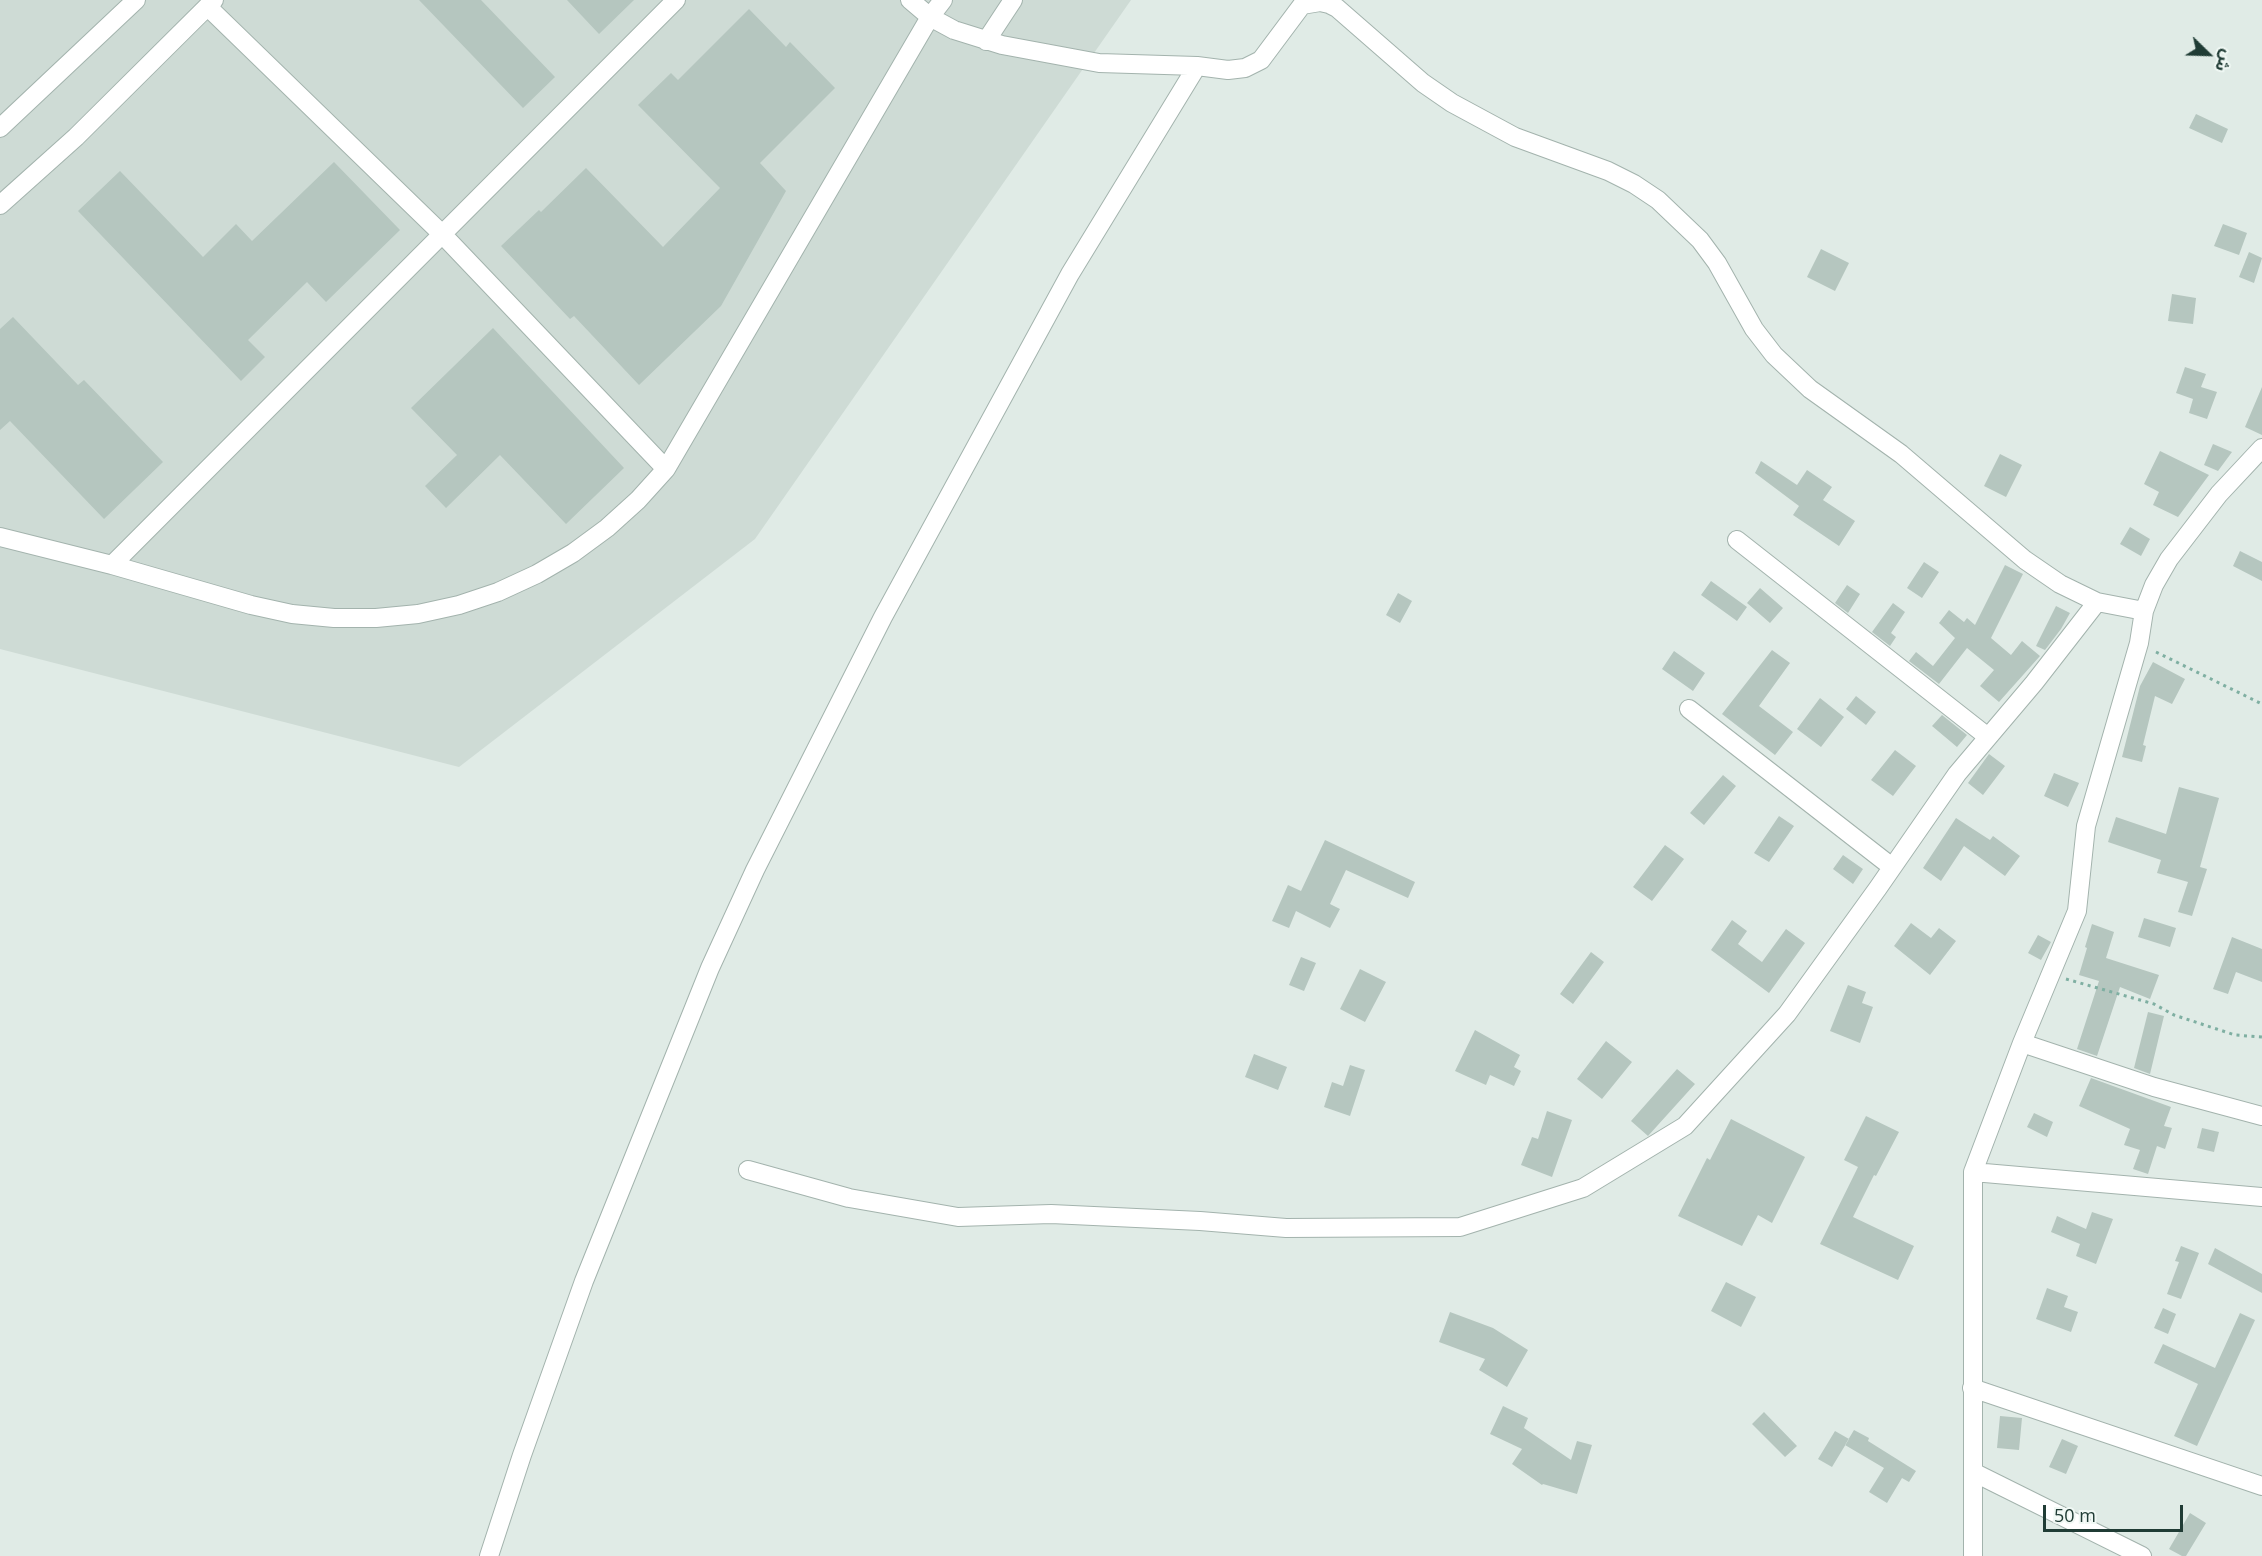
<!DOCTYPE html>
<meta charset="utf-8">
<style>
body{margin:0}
#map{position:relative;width:2262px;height:1556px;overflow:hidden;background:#e0ebe6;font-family:"Open Sans","Noto Sans Arabic",sans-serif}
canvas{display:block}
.north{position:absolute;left:2178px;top:24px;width:60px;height:60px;-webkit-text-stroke:4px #f0f8f4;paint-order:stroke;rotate:113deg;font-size:16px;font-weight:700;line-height:24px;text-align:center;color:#203c35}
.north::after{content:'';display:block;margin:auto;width:21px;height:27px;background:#203c35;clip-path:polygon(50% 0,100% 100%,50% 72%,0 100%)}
.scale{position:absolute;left:2043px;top:1505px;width:140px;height:27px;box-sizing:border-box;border:3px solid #203c35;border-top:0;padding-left:8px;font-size:18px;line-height:21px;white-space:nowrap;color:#203c35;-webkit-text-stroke:4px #f0f8f4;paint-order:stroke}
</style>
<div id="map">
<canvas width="2262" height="1556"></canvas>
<div class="north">ش</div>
<div class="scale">50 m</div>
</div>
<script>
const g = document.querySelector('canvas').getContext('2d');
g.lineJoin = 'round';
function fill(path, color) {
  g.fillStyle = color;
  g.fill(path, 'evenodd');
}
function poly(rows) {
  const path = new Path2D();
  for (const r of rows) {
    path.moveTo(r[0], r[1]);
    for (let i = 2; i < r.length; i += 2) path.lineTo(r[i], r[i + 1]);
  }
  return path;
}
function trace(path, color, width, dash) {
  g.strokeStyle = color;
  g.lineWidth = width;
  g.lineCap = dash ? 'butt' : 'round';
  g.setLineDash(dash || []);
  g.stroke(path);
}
fill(poly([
 [0,0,1131,0,755,539,459,767,0,649]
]), '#cedbd5');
fill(poly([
 [419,0,481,0,555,77,523,108],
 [567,0,634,0,599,34],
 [749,9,786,47,790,42,835,88,760,163,786,191,721,306,639,385,574,316,570,319,501,246,539,210,541,212,586,168,663,247,720,188,638,105,671,73,678,80],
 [2196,114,2228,129,2222,143,2189,128],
 [334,162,400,230,326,302,307,282,248,340,265,357,241,381,78,211,120,171,203,257,236,224,252,241],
 [2223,224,2247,233,2239,255,2214,246],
 [1821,249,1849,263,1835,291,1807,277],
 [2249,252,2262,258,2254,283,2239,277],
 [2172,294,2196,298,2193,324,2168,321],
 [13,317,78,385,84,380,163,462,104,519,10,421,0,430,0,329],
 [493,328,624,468,566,524,500,455,446,508,425,486,457,455,411,408],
 [2185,367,2206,374,2201,387,2217,392,2207,419,2189,413,2193,399,2176,393],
 [2262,387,2262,435,2245,427],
 [2213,444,2232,452,2218,471,2204,465],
 [2160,451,2209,475,2178,517,2153,505,2159,492,2144,484],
 [2000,454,2022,465,2006,497,1984,486],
 [1761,461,1797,485,1807,470,1832,487,1823,500,1855,521,1839,546,1793,515,1799,506,1755,473],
 [2130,527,2150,539,2141,556,2120,544],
 [2240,551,2262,562,2262,581,2233,566],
 [1924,562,1939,572,1922,598,1907,588],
 [2005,565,2023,574,1991,638,2011,655,2022,641,2040,656,1999,702,1980,686,1994,670,1967,648,1939,684,1909,661,1916,652,1933,666,1955,638,1939,623,1949,610,1964,622,1967,618,1975,625],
 [1711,581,1747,607,1737,621,1701,595],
 [1847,585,1860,594,1848,613,1835,603],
 [1760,588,1783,608,1770,623,1747,603],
 [1398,593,1412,601,1400,623,1386,615],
 [1893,603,1905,612,1891,633,1896,637,1890,646,1872,632],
 [2056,606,2070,613,2061,629,2045,650,2036,646],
 [1772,650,1790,663,1759,706,1793,732,1775,755,1722,714],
 [1674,651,1705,673,1693,691,1662,669],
 [2153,662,2185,679,2172,704,2155,696,2143,745,2146,746,2142,762,2122,757,2140,686],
 [1856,696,1876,712,1866,725,1846,709],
 [1820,698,1844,717,1821,747,1797,729],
 [1942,715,1967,735,1957,747,1932,726],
 [1895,750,1916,766,1893,796,1871,780],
 [1989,754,2005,766,1983,795,1968,783],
 [2054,773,2079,783,2068,807,2044,796],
 [1723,775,1736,786,1704,825,1690,813],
 [2179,787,2219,798,2200,867,2207,869,2192,916,2178,912,2188,882,2157,873,2161,860,2108,842,2116,817,2166,834],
 [1779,816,1794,826,1769,862,1754,853],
 [1956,818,1990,840,1993,836,2020,856,2005,876,1964,846,1941,881,1923,868],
 [1325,840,1415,882,1408,898,1346,870,1330,904,1340,909,1330,928,1296,911,1289,928,1272,921,1288,885,1301,891],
 [1665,845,1684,859,1652,901,1633,887],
 [1843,855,1863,869,1853,884,1833,869],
 [2144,918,2176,928,2170,947,2138,937],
 [1732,920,1747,931,1738,944,1762,962,1786,929,1805,943,1769,993,1711,950],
 [1911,923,1931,938,1939,928,1956,941,1930,975,1894,946],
 [2092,924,2114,932,2106,958,2159,975,2150,999,2120,987,2097,1056,2077,1049,2099,981,2079,975,2087,948,2085,947],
 [2038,935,2051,942,2041,960,2028,953],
 [2232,937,2262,949,2262,982,2236,972,2228,994,2213,989],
 [1591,952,1604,962,1573,1004,1560,994],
 [1301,957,1316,963,1304,991,1289,985],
 [1360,969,1386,982,1365,1022,1340,1009],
 [1848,985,1866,992,1862,1003,1873,1007,1860,1043,1830,1031],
 [2148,1012,2164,1016,2150,1074,2134,1068],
 [1475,1030,1520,1055,1514,1067,1521,1071,1514,1086,1490,1075,1486,1085,1455,1071],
 [1606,1041,1632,1062,1602,1099,1577,1079],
 [1254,1054,1287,1067,1278,1090,1245,1077],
 [1350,1065,1365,1070,1350,1116,1324,1107,1332,1082,1343,1086],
 [1677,1069,1695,1084,1648,1136,1631,1121],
 [2091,1078,2171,1107,2164,1126,2172,1128,2165,1149,2157,1146,2148,1174,2133,1169,2140,1150,2124,1145,2130,1129,2079,1106],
 [1547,1111,1572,1120,1552,1177,1521,1165,1532,1137,1538,1139],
 [2034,1113,2053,1122,2047,1137,2027,1127],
 [1866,1116,1899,1132,1876,1176,1874,1175,1853,1217,1914,1246,1898,1280,1820,1244,1858,1167,1844,1160],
 [1731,1119,1805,1157,1772,1223,1758,1215,1742,1246,1678,1216,1707,1158,1710,1160],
 [2202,1128,2219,1132,2214,1152,2197,1148],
 [2092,1212,2113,1219,2096,1264,2076,1256,2080,1244,2051,1232,2057,1216,2086,1229],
 [2181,1246,2199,1253,2181,1299,2167,1294,2179,1262,2175,1261],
 [2215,1248,2262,1274,2262,1293,2208,1264],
 [1726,1282,1756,1297,1741,1327,1711,1311],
 [2047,1288,2068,1296,2064,1307,2078,1312,2071,1332,2036,1319],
 [2163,1308,2176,1314,2168,1334,2154,1328],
 [1450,1312,1493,1328,1528,1350,1507,1387,1479,1370,1485,1359,1439,1342],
 [2240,1313,2255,1320,2197,1446,2174,1436,2198,1384,2154,1363,2163,1344,2215,1368],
 [1503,1406,1528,1418,1524,1428,1571,1460,1577,1441,1592,1445,1577,1494,1543,1484,1542,1485,1512,1464,1522,1449,1490,1434],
 [1764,1412,1797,1446,1785,1457,1752,1424],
 [2000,1416,2022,1418,2019,1450,1997,1448],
 [1854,1430,1869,1438,1868,1441,1916,1471,1909,1482,1902,1478,1887,1503,1869,1492,1884,1468,1845,1445],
 [1835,1431,1849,1439,1832,1467,1818,1459],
 [2062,1439,2078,1446,2066,1474,2049,1467],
 [2190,1513,2206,1523,2186,1556,2182,1556,2169,1549]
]), '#b5c6bf');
const minor = poly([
 [910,0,930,17,954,30,1002,45,1099,63,1197,66,1228,70,1245,68,1261,60,1302,5,1320,2,1329,4,1337,8,1423,83,1452,103,1515,137,1608,171,1634,184,1658,200,1700,240,1717,263,1754,329,1774,355,1810,389,1901,454,2025,560,2060,584,2097,602,2144,611],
 [208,7,443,235,666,469],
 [986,41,1013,0],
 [0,128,136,0],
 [0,205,76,137,214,0],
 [0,537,112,565,251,605,292,614,334,618,376,618,418,614,459,605,498,592,537,574,573,553,607,528,638,500,666,469,930,17,943,0],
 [1737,540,1988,737],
 [112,565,676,0],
 [1689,709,1892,867],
 [2022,1043,2154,1087,2262,1116],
 [748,1170,849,1198,958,1217,1051,1214,1200,1221,1286,1228,1460,1227,1583,1188,1685,1126,1787,1014,1878,888,1957,774,2034,683,2097,602],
 [1973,1172,2262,1197],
 [1972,1388,2262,1486],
 [1973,1472,2142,1556],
 [489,1556,522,1455,584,1281,710,968,755,870,883,617,1070,274,1197,66],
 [1973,1556,1973,1172,2022,1043,2077,911,2086,826,2139,643,2144,611,2154,585,2169,559,2219,494,2262,448]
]);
trace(minor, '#a3b3ad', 20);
trace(poly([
 [2156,652,2262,704],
 [2066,979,2154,1004,2174,1015,2235,1035,2262,1037]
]), '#7fafa2', 3, [3, 4.5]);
trace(minor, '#fff', 18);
</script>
